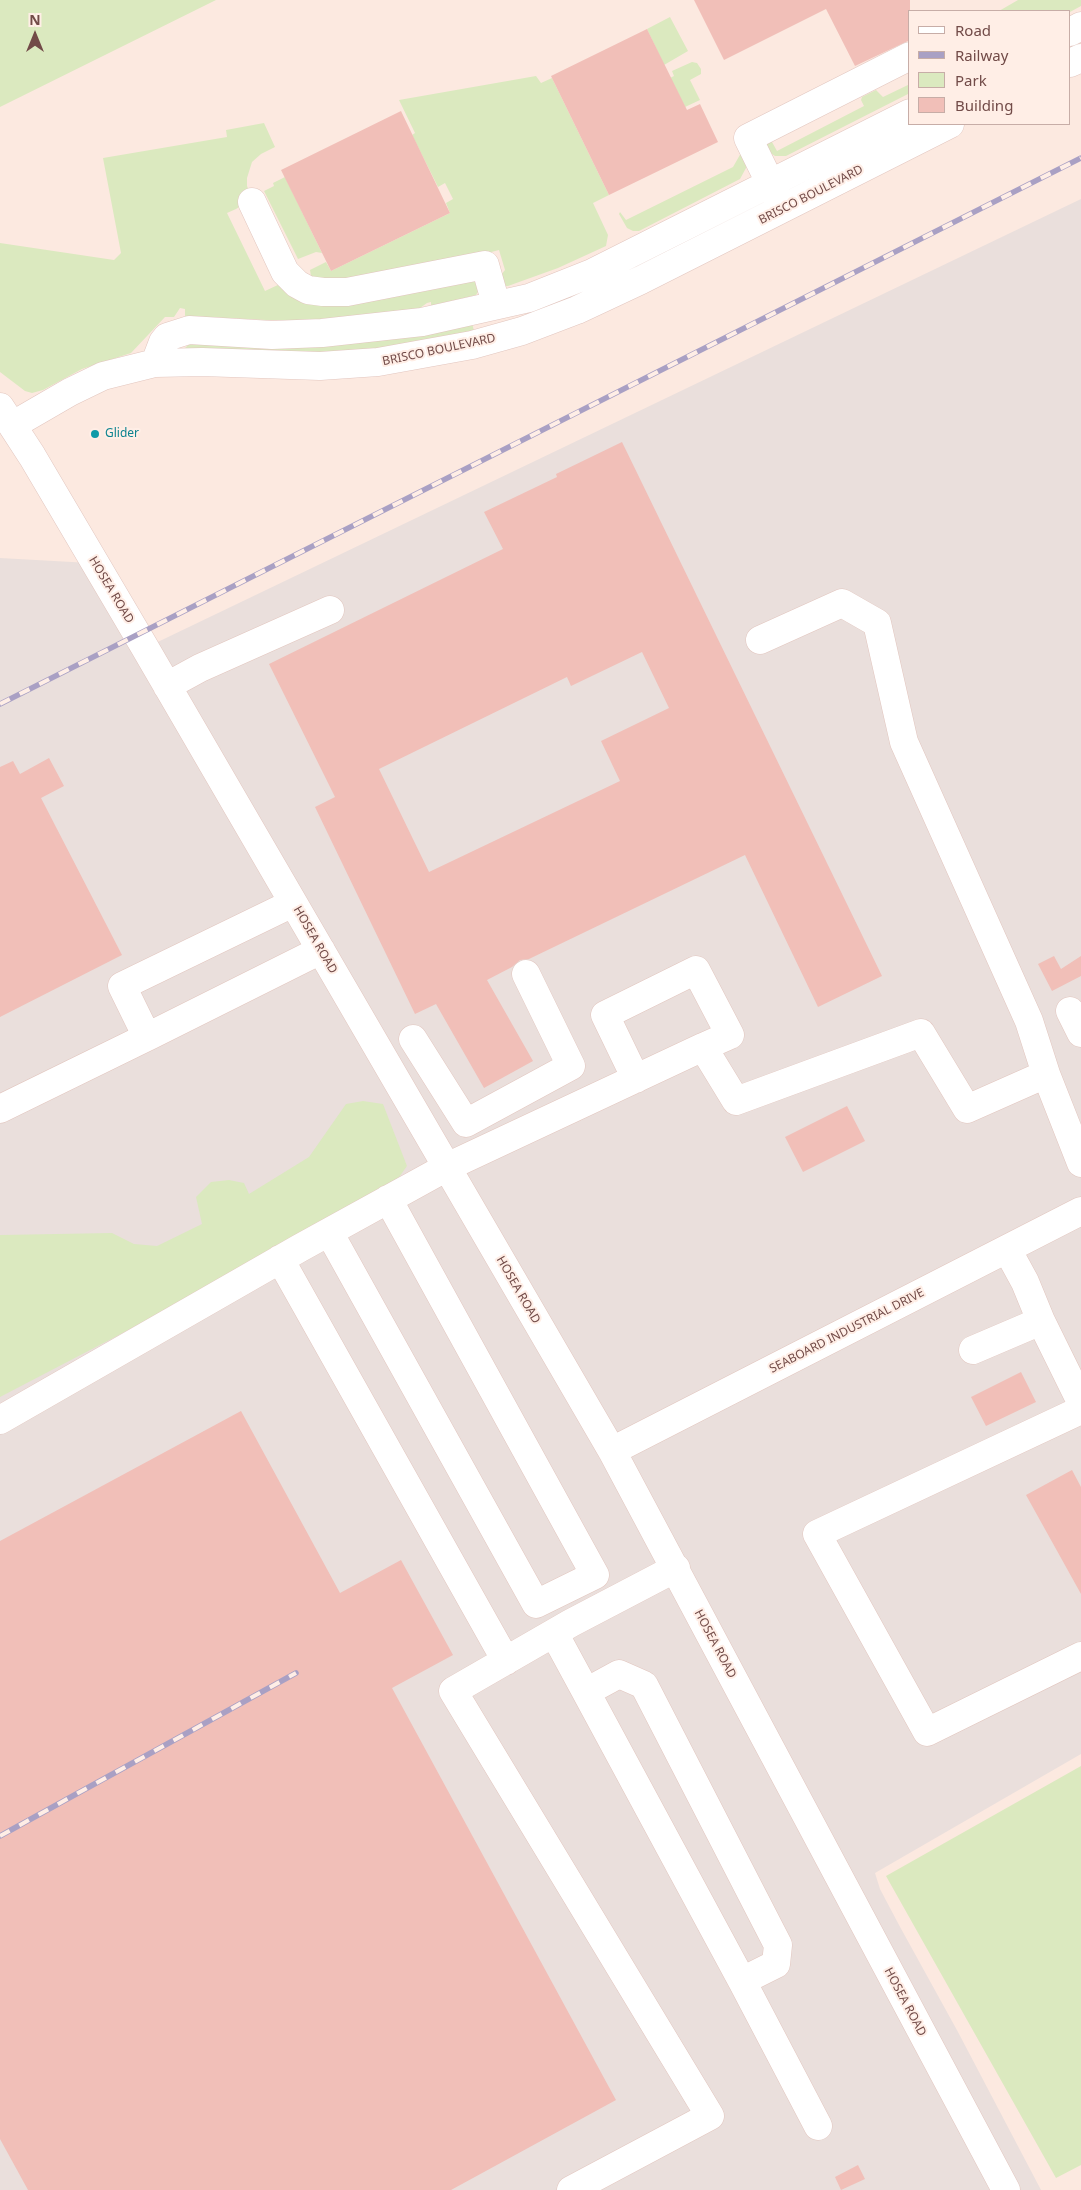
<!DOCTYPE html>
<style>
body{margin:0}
#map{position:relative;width:1081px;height:2190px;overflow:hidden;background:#fce9e0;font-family:"Noto Sans",sans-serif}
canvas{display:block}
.legend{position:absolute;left:908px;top:10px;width:162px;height:115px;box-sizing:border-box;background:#ffeee6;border:1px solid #c7ada7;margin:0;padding:6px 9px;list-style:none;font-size:15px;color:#724b48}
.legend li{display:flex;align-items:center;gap:10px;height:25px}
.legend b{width:25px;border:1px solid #c7ada7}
.north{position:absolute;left:10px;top:10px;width:50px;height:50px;-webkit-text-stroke:4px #ffeee6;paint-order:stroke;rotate:0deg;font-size:14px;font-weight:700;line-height:20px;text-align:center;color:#724b48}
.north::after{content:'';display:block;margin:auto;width:18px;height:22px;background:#724b48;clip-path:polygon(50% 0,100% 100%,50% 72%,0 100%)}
</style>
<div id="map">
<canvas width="1081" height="2190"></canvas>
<ul class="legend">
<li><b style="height:6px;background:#fff"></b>Road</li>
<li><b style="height:6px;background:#a9a0c4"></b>Railway</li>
<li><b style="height:14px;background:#dbe9bf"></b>Park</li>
<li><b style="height:14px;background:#f1bfb8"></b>Building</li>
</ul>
<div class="north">N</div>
</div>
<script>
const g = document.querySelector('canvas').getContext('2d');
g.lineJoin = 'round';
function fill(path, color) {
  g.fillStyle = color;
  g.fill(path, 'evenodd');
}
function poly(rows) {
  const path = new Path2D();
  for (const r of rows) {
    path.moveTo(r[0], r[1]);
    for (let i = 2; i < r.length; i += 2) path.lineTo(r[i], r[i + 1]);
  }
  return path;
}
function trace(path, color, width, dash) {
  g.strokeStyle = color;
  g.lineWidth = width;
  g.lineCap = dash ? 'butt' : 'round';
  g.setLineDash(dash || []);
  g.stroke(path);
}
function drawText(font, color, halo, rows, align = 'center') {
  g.font = font + ' "Noto Sans",sans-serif';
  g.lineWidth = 4;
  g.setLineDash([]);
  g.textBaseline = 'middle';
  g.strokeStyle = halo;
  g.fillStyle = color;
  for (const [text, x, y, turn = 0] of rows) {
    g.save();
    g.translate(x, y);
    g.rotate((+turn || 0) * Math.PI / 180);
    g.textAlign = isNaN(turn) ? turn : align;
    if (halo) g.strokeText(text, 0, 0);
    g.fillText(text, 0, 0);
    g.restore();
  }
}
fill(poly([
 [1081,199,1081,1754,875,1873,880,1889,899,1925,958,2032,1041,2190,0,2190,0,558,90,563,141,650]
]), '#eadfdc');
fill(poly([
 [0,0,216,0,0,107],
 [1018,0,1081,0,1081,6,1070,12,999,11],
 [670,17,688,51,664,65,647,29],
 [692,62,697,63,701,69,701,74,690,80,700,100,685,107,670,78,674,76,672,71],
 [536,76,541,83,552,78,609,195,593,203,608,235,606,246,558,268,508,286,504,286,501,275,505,270,499,250,441,265,382,276,319,281,311,276,310,270,326,262,331,271,450,213,446,203,453,199,445,183,438,187,412,135,415,133,399,100],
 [910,84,910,93,786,156,775,156,769,152,765,143,769,141,772,142,777,151,864,106,861,100,862,97,876,90,883,97],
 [264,123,275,147,261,154,252,162,247,178,247,186,251,196,239,203,239,207,236,209,227,213,265,291,280,284,388,297,473,281,476,283,479,290,476,295,431,306,431,302,427,303,420,308,388,314,313,320,266,320,185,316,185,309,180,308,174,317,165,317,131,353,82,369,43,390,32,393,25,391,0,372,0,243,114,260,121,253,103,158,227,137,226,130],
 [741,153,746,162,746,168,740,179,639,231,633,231,627,228,619,214,620,212,626,220,733,167],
 [285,177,322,253,316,252,298,259,264,191,274,186,273,183],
 [472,323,474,331,376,349,322,353,184,349,191,342],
 [363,1101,383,1104,407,1166,392,1187,117,1336,0,1397,0,1235,112,1233,134,1244,157,1246,202,1224,196,1197,211,1182,229,1180,244,1183,249,1194,309,1157,346,1104],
 [1081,1766,1081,2165,1056,2178,886,1876]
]), '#dbe9bf');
fill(poly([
 [694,0,910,0,910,40,855,66,826,9,724,60],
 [647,29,687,110,700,104,718,142,609,195,551,76],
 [401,111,450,213,331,271,281,170],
 [622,442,882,976,818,1007,745,855,529,959,520,960,512,967,487,980,533,1061,484,1088,436,1004,415,1014,315,807,335,797,269,664,503,549,484,512,557,477,556,474],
 [642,652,669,708,601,741,620,781,429,872,379,769,567,677,571,686],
 [49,758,64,786,41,798,122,955,0,1017,0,767,13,761,20,774],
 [1054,956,1061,969,1081,956,1081,976,1052,991,1038,964],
 [847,1106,865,1141,803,1172,785,1137],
 [1021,1372,1036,1402,986,1426,971,1397],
 [241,1411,340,1593,401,1560,453,1655,392,1688,616,2100,451,2190,28,2190,0,2139,0,1541],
 [1072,1470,1081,1487,1081,1594,1026,1495],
 [858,2165,865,2179,841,2190,835,2177]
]), '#f1bfb8');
const minor = poly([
 [1070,32,1081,26],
 [1070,63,1081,58],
 [779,201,748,138,910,56],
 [252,202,285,272,297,284,308,290,323,292,347,292,485,265,496,304],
 [155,363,163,342,167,337,189,330,272,335,322,333,422,322,529,298,592,273,910,113],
 [0,407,32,456,144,646,612,1451,1006,2190],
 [13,425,70,392,103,376,155,363,202,362,320,366,378,362,472,345,522,331,577,310,641,280,950,124],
 [760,640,842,603,877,623,904,742,1029,1021,1046,1074],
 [167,686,200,668,330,610],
 [1070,1011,1081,1033],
 [147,1037,321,950],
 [413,1039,466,1123,571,1066,526,974],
 [636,1079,605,1015,696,970,730,1035,703,1047],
 [0,1109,147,1037,122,986,293,903],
 [329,1232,536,1604,595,1575,388,1199],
 [280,1259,506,1661],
 [1041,1321,1081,1402],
 [973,1350,1041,1321,1025,1282,1007,1249],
 [1081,1410,817,1534,927,1732,1081,1656],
 [0,1420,300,1248,447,1167,703,1047,736,1101,921,1033,967,1109,1046,1074,1081,1163],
 [612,1451,1081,1211],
 [554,1633,586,1692,742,1981,776,1964,778,1945,644,1685,619,1674,586,1692],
 [742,1981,818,2126],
 [571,2190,710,2116,453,1691,571,1623,676,1568]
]);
trace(minor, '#e2c6bf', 29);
trace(minor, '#fff', 28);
const rail = poly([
 [0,704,1081,158],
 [0,1836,296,1673]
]);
trace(rail, '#a9a0c4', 5.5);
trace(rail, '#ffeee6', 4, [11]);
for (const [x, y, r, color] of [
 [95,434,5,"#0f9aa8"]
]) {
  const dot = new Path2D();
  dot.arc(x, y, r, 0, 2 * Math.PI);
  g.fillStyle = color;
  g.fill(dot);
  trace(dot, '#ffeee6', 2);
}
drawText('12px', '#724b48', '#ffeee6', [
 ["BRISCO BOULEVARD",811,195,-27],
 ["BRISCO BOULEVARD",439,350,-12],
 ["HOSEA ROAD",111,590,59],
 ["HOSEA ROAD",315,940,60],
 ["HOSEA ROAD",518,1290,60],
 ["SEABOARD INDUSTRIAL DRIVE",847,1331,-27],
 ["HOSEA ROAD",715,1644,62],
 ["HOSEA ROAD",905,2002,62]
]);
drawText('12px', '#0d838f', '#ffeee6', [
 ["Glider",105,434]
], 'left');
</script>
